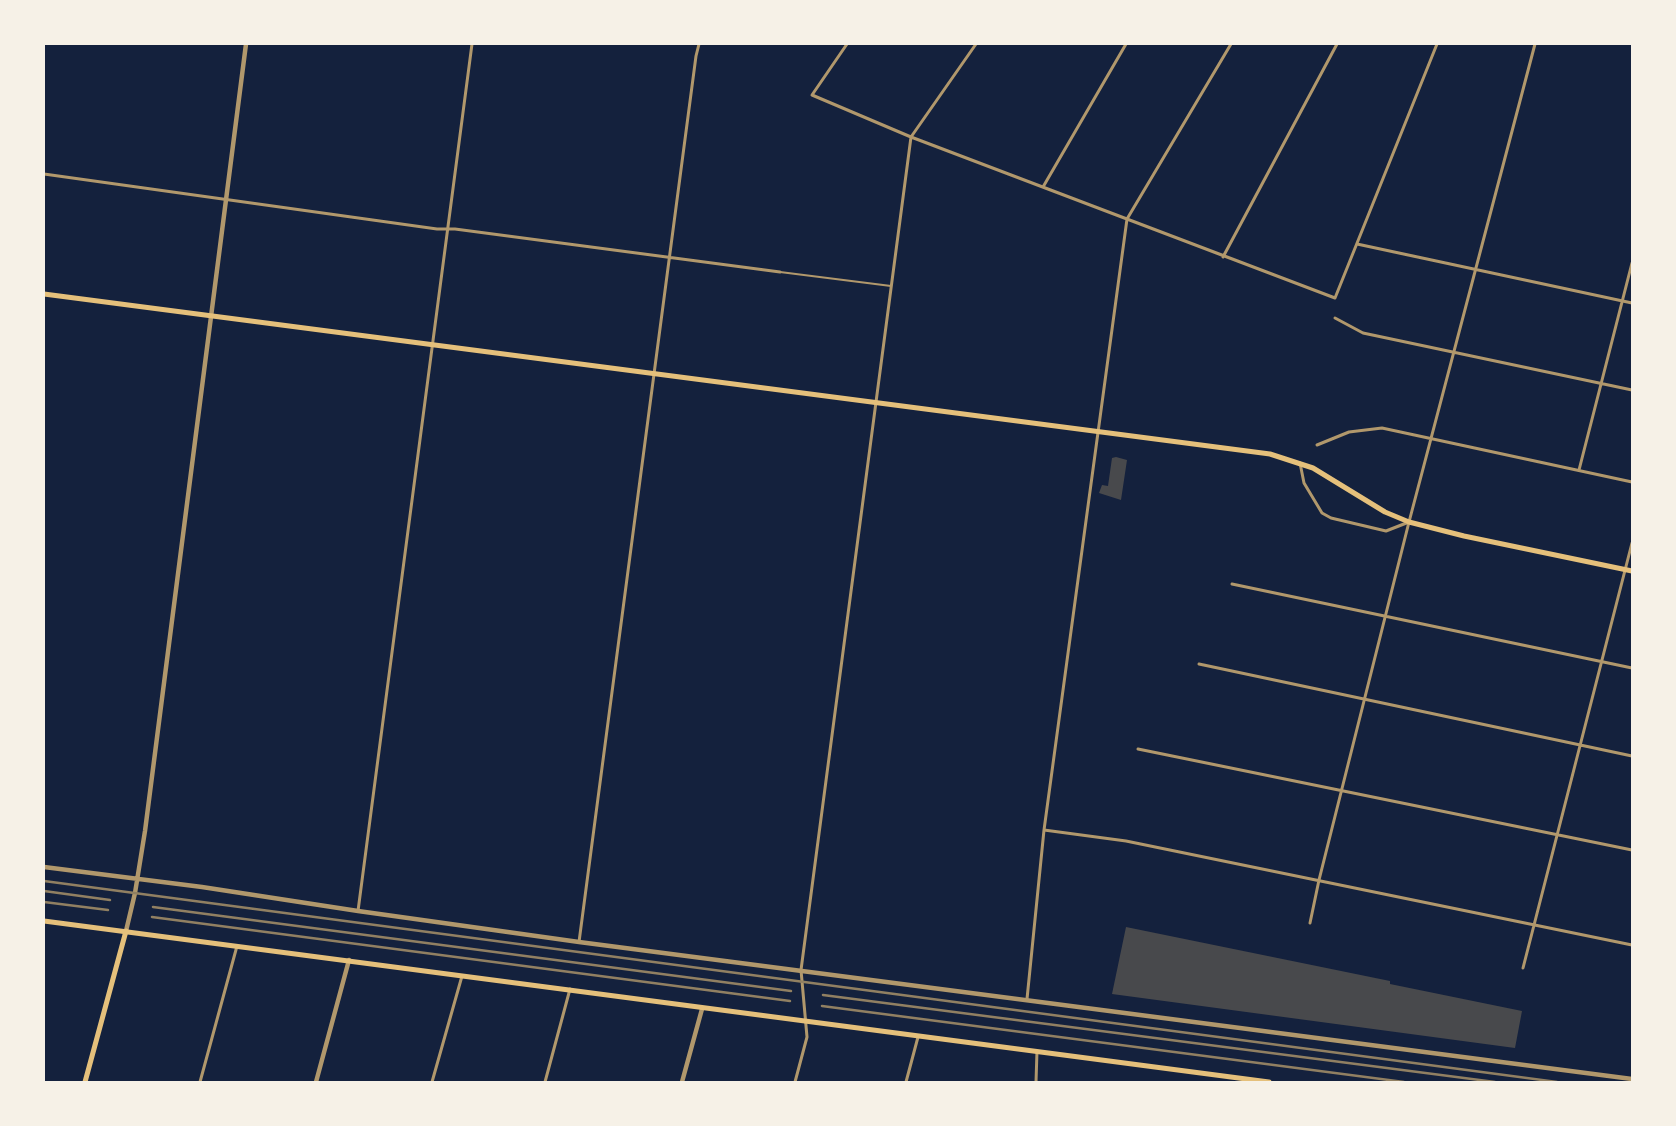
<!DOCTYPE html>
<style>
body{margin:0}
#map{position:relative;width:1676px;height:1126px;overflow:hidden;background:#14213d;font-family:"Titillium Web",sans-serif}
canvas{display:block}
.frame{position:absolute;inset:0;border:45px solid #f6f1e7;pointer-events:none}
</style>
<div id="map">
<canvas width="1676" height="1126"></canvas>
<div class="frame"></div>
</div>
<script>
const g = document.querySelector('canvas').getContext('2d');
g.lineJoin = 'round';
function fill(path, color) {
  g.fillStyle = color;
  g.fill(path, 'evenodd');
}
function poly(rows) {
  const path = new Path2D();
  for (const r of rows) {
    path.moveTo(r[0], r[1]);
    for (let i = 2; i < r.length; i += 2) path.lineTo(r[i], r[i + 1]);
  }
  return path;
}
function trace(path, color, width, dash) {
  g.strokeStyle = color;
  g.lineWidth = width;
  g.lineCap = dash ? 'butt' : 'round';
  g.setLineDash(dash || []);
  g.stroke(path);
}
fill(poly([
 [1116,457,1127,460,1121,500,1099,493,1102,485,1108,486,1112,458],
 [1126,927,1390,981,1390,984,1522,1011,1515,1048,1112,994]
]), '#48494c');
trace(poly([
 [780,272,891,286]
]), '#b1986c', 2);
trace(poly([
 [847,44,812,95,911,137,1335,298,1437,44],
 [44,174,437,229,455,229,780,272],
 [1043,187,1126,44],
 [1357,244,1632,303],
 [1223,257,1337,44],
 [1335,318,1363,333,1632,390],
 [1317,445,1349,432,1382,428,1632,482],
 [1300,463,1304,483,1322,513,1331,518,1386,531,1409,522],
 [1579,470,1632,263],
 [1232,584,1632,668],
 [1199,664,1632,756],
 [1138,749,1632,850],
 [1044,830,1126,841,1632,945],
 [358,911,472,44],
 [1310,923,1319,880,1409,522,1535,44],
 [579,942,696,56,699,44],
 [1523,968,1632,543],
 [1027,999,1044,830,1127,219,1231,44],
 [200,1082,237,946],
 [432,1082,462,976],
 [545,1082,570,989],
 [795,1082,807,1037,801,970,911,137,976,44],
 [906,1082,918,1037],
 [1036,1082,1037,1051]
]), '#b1986c', 3);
trace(poly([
 [44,867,202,887,358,911,579,942,1632,1079],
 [126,931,135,893,145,831,246,44],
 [316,1082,349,960],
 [682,1082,702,1009]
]), '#b1986c', 4.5);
trace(poly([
 [44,294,1270,454,1313,468,1385,512,1409,522,1464,536,1632,571],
 [85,1082,126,931]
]), '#e5c07b', 5);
trace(poly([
 [44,921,1269,1082]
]), '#e5c07b', 5);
trace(poly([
 [44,881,1557,1082],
 [44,891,110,900],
 [44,902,108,910],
 [153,907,791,991],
 [152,917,790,1001],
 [823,995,1495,1082],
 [822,1006,1404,1082]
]), '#918062', 2.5);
</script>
